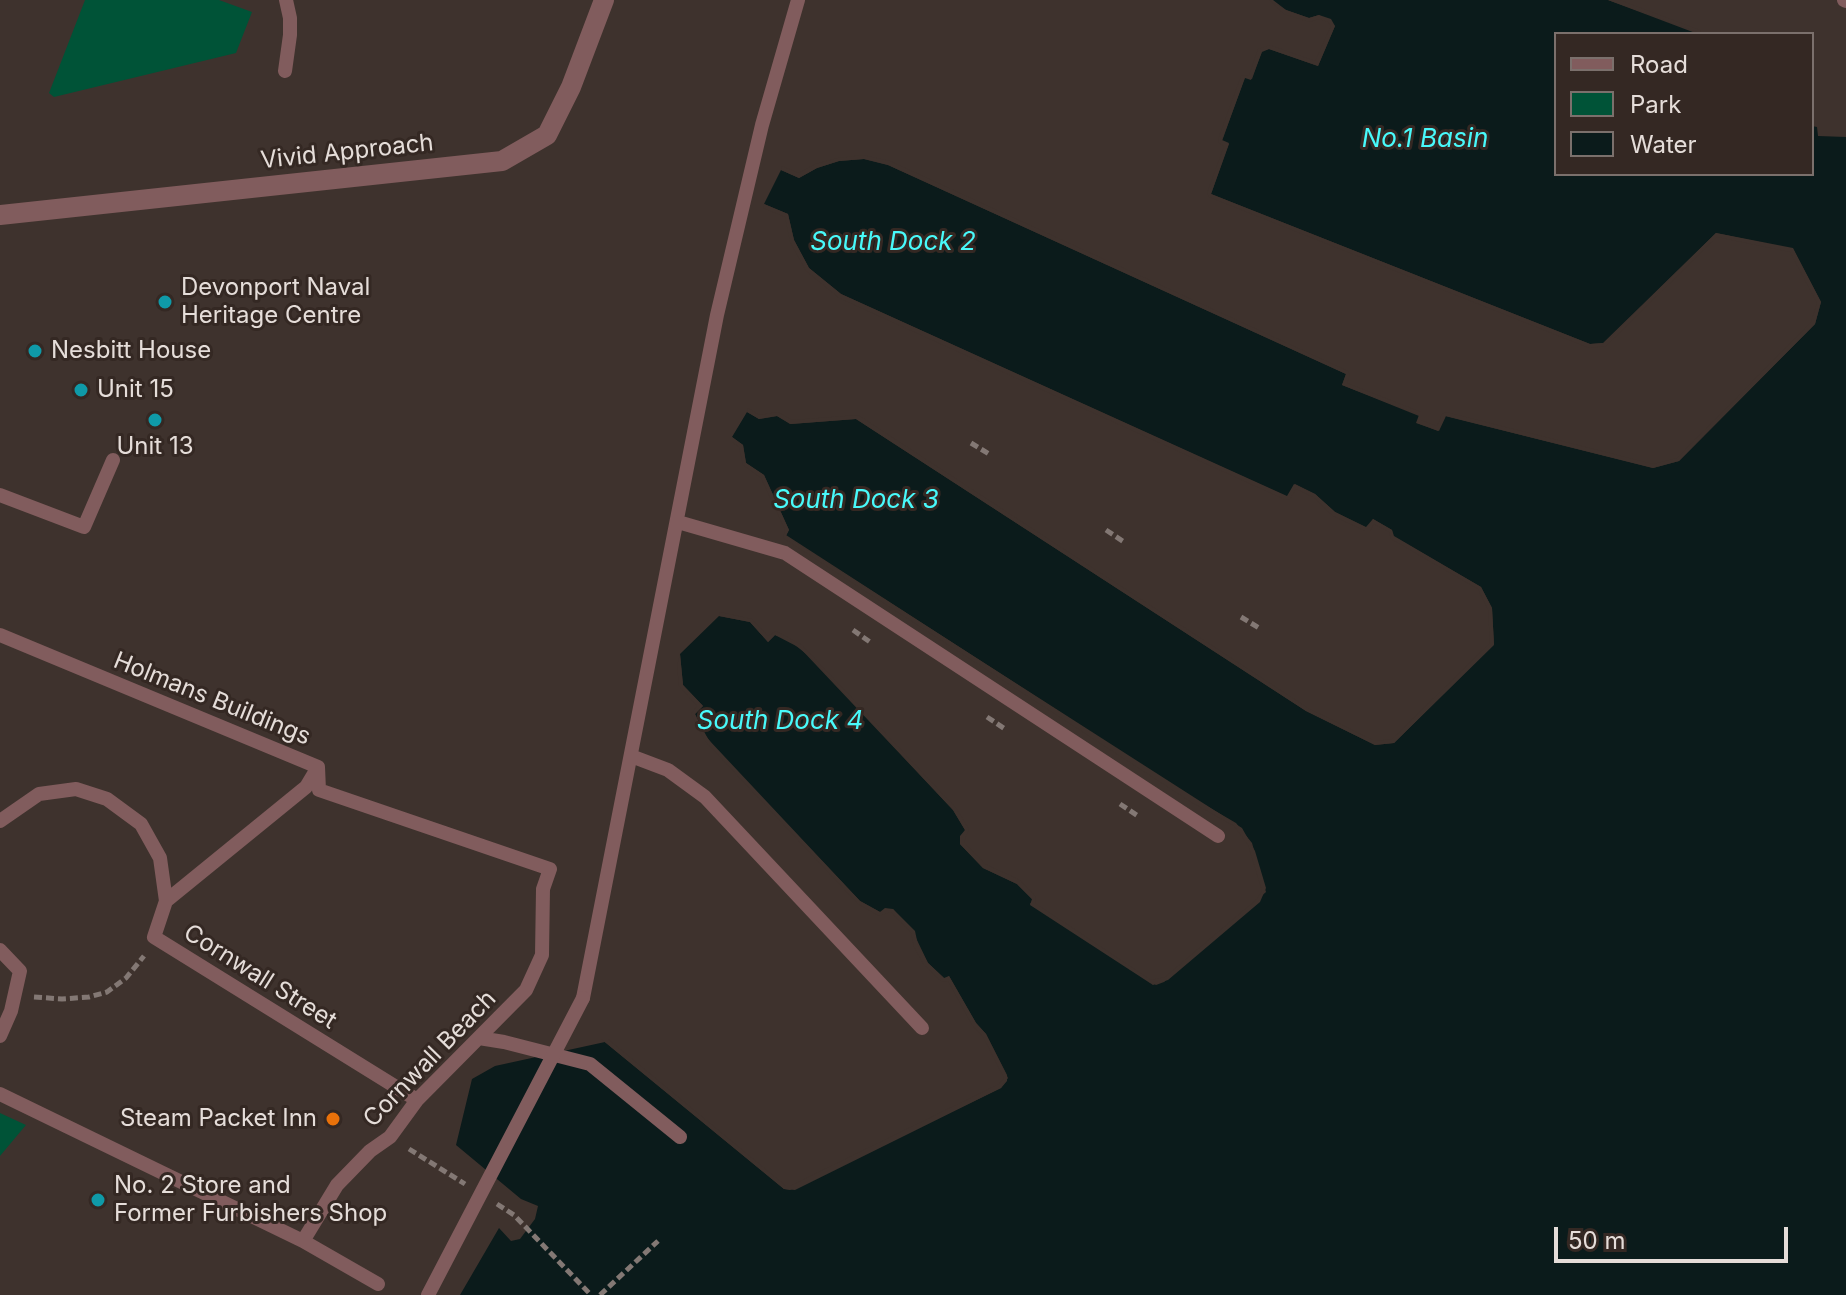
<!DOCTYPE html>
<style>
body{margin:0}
#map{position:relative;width:1846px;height:1295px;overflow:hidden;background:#3e322d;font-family:Inter,sans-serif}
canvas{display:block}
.legend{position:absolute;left:1554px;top:32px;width:260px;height:144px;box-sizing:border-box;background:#342823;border:2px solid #7b706c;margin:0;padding:10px 14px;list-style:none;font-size:24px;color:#e5ddd9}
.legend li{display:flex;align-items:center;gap:16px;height:40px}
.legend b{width:40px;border:2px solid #7b706c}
.scale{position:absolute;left:1554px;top:1227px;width:234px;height:36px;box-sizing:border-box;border:4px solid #e5ddd9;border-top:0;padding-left:10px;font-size:24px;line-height:28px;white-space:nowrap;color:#e5ddd9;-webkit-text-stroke:6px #342823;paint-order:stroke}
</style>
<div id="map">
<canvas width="1846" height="1295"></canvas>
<ul class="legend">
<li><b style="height:10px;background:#815c5d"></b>Road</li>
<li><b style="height:22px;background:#005337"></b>Park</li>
<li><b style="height:22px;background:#0b1b1b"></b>Water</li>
</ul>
<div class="scale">50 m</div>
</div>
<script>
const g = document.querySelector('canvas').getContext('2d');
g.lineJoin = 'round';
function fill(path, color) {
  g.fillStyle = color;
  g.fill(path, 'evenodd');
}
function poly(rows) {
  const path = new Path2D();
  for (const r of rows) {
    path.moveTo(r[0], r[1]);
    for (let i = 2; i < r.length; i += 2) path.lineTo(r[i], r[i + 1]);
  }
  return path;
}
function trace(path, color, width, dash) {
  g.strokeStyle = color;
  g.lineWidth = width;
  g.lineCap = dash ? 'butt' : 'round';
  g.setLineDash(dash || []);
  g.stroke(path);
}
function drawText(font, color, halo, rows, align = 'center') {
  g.font = font + ' Inter,sans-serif';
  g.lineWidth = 6;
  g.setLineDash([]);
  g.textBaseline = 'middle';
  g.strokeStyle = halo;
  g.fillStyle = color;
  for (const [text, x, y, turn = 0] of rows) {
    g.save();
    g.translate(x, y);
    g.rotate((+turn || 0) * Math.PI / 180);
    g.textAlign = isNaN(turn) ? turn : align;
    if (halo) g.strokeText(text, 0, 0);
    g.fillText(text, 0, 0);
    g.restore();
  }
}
fill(poly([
 [85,0,219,0,252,12,236,53,54,97,49,93],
 [0,1113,26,1125,0,1156]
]), '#005337');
fill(poly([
 [1273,0,1608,0,1698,34,1556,34,1556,174,1812,174,1812,126,1817,127,1818,136,1846,137,1846,1295,460,1295,499,1228,511,1241,520,1239,535,1219,538,1206,521,1199,456,1145,472,1079,495,1066,605,1042,784,1189,790,1190,1001,1088,1007,1081,1007,1075,986,1034,976,1023,949,976,945,979,928,963,916,938,893,909,880,912,860,901,715,748,701,729,695,714,703,706,683,685,680,654,719,616,750,622,768,642,775,635,800,648,953,810,965,830,960,844,983,868,1017,884,1033,900,1030,904,1156,985,1164,982,1266,892,1252,843,1236,823,1193,798,786,535,789,530,764,475,746,463,743,445,732,437,747,412,759,419,777,416,791,424,856,419,1306,711,1375,745,1394,743,1494,644,1492,608,1481,587,1393,536,1392,530,1373,519,1367,528,1335,512,1315,494,1295,484,1288,497,841,294,809,268,794,240,788,214,764,204,781,170,799,178,817,168,839,161,864,159,888,165,1346,374,1342,385,1419,416,1417,423,1438,431,1445,416,1653,468,1679,461,1815,324,1821,302,1793,249,1716,233,1603,343,1590,344,1211,194,1229,144,1222,141,1245,77,1252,79,1262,51,1269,49,1318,66,1335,26,1319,15,1309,18,1286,10]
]), '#0b1b1b');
fill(poly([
 [1269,0,1286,10,1309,18,1319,15,1331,19,1335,26,1318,66,1269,49,1262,52,1251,80,1245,78,1222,140,1229,143,1211,194,1590,344,1604,343,1716,233,1793,248,1821,302,1815,324,1679,461,1653,468,1446,416,1439,431,1416,423,1419,415,1342,385,1346,374,888,165,864,159,839,161,817,168,799,178,781,170,782,166,799,173,815,164,838,158,863,155,890,161,1348,371,1350,375,1347,383,1421,412,1421,420,1437,426,1442,414,1446,412,1653,464,1677,458,1811,322,1817,303,1790,252,1717,237,1606,346,1589,348,1209,197,1207,193,1224,146,1219,143,1218,139,1241,76,1249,75,1258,49,1270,45,1315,61,1331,26,1328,22,1319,19,1309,22,1284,14],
 [1608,0,1620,0,1700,30,1702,34],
 [764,204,788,214,794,240,809,268,841,294,1287,496,1294,484,1315,494,1335,512,1366,527,1373,519,1392,530,1394,536,1481,587,1492,608,1494,645,1394,743,1375,745,1306,711,856,419,790,424,777,416,759,419,747,412,748,408,759,415,778,412,792,420,858,415,1308,708,1375,741,1392,739,1490,643,1488,610,1478,589,1391,539,1389,532,1374,524,1370,531,1365,531,1333,516,1313,497,1296,489,1290,499,1286,500,839,298,806,271,790,242,785,217,763,208],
 [732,437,743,445,746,463,764,475,789,530,786,536,1242,828,1255,851,1266,888,1260,902,1168,980,1153,985,1030,905,1032,899,1017,884,983,868,960,844,960,836,965,830,953,810,810,657,790,641,775,635,768,642,750,622,719,616,720,612,752,619,768,636,776,631,802,645,956,808,969,829,964,842,985,864,1020,880,1036,897,1035,903,1151,980,1165,977,1257,899,1262,891,1248,845,1234,826,1191,802,783,538,785,530,761,478,743,465,739,447,732,442],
 [680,654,683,685,703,706,695,714,708,739,860,901,880,912,885,908,893,909,915,931,918,945,928,963,944,978,949,976,976,1023,986,1034,1008,1078,1001,1088,795,1190,784,1189,601,1039,608,1039,786,1186,790,1186,999,1084,1004,1078,983,1037,972,1025,948,981,942,982,924,965,914,947,911,933,891,912,879,916,858,904,705,741,691,714,697,706,679,686,677,666]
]), '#3e322d');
trace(poly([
 [971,443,989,454],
 [1106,530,1124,542],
 [1241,617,1259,628],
 [853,630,870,642],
 [987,717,1005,729],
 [1120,804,1138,816],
 [34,997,62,999,89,997,107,992,126,978,144,956],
 [409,1149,465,1184],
 [497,1204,514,1215,591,1295],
 [600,1295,658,1241]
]), '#837874', 5, [8, 4]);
trace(poly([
 [1844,0,1846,1],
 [285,71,290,35,290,18,286,0],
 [0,495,84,527,113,460],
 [678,522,785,553,1218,836],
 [0,635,318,767,319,790,550,869,543,889,542,955,526,990,417,1100,390,1137,370,1151,337,1185,303,1241],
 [631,756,668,770,705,797,922,1028],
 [0,821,39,794,76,789,107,799,141,824,160,858,166,901,154,937,417,1100],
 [166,901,306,787,318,767],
 [0,950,20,971,11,1011,0,1036],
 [583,998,717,315,762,125,798,0],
 [479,1038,504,1042,590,1064,680,1137],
 [0,1094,303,1241,378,1284]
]), '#815c5d', 14);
trace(poly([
 [0,215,502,161,547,135,571,87,604,0]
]), '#815c5d', 20);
trace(poly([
 [428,1295,583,998]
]), '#815c5d', 14);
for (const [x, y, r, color] of [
 [165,302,8,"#0f9aa8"],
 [35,351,8,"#0f9aa8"],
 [81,390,8,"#0f9aa8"],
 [155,420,8,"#0f9aa8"],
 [333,1119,8,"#e8710a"],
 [98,1200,8,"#0f9aa8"]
]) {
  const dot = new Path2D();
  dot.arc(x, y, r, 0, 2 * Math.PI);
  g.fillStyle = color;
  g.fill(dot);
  trace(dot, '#342823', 3);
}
drawText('24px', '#e5ddd9', '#342823', [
 ["Vivid Approach",347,152,-6],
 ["Holmans Buildings",212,699,22],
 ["Cornwall Street",260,977,32],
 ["Cornwall Beach",430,1059,-46]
]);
drawText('24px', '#e5ddd9', '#342823', [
 ["Devonport Naval",181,288],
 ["Heritage Centre",181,316],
 ["Nesbitt House",51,351],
 ["Unit 15",97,390],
 ["Unit 13",155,447,"center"],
 ["Steam Packet Inn",317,1119,"right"],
 ["No. 2 Store and",114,1186],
 ["Former Furbishers Shop",114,1214]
], 'left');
drawText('italic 26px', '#48f9fa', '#342823', [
 ["No.1 Basin",1425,139],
 ["South Dock 2",893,242],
 ["South Dock 3",856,500],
 ["South Dock 4",780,721]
]);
</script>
